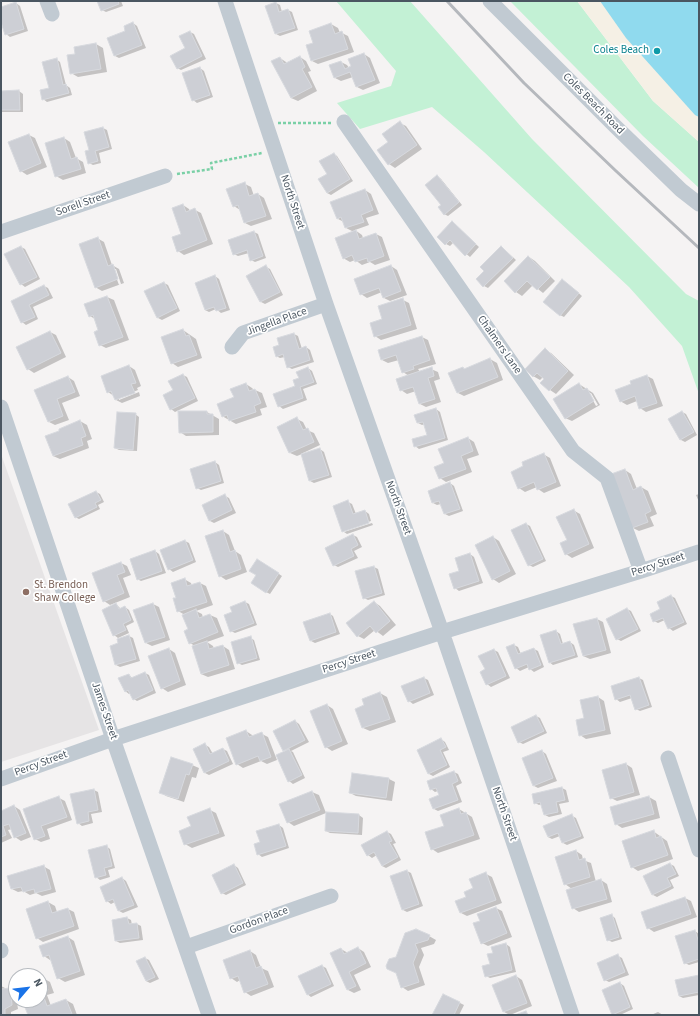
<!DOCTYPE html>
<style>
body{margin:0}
#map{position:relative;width:700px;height:1016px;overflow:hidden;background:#f5f3f3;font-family:"Source Sans 3",sans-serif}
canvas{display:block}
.frame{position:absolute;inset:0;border:2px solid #4a5661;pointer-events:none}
.north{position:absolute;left:8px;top:968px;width:40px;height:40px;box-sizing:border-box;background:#fff;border:1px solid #b7bbc0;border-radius:50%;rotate:62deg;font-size:11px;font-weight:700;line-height:16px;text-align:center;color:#4a5661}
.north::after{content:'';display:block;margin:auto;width:14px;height:18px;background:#1a73e8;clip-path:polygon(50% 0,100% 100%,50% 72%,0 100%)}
</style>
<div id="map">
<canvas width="700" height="1016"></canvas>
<div class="frame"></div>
<div class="north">N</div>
</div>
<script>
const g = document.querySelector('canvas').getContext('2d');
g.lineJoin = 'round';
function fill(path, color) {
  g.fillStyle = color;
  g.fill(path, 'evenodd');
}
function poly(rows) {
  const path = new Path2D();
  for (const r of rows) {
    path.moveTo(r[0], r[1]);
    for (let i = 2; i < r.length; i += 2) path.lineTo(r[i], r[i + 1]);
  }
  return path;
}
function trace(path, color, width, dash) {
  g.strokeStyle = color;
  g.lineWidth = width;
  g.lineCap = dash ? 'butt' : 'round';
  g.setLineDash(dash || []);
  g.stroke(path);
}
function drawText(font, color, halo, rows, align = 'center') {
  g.font = font + ' "Source Sans 3",sans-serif';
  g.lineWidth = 3.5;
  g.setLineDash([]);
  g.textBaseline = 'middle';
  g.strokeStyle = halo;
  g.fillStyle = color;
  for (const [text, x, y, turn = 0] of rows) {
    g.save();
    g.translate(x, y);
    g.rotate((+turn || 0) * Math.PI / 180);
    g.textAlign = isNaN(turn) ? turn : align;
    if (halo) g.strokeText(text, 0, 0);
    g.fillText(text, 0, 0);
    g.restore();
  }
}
fill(poly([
 [1,454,99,730,1,762]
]), '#e6e4e5');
fill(poly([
 [336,1,410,1,532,139,686,294,699,301,699,394,682,346,629,287,484,152,432,107,360,129,337,103,391,86,396,71],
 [510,1,577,1,653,101,699,142,699,188,643,136]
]), '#c3f1d5');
fill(poly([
 [577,1,699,1,699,142,653,101]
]), '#f5f0e5');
fill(poly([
 [600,1,699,1,699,117,695,115,626,38]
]), '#90daee');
fill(poly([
 [98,1,121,1,123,6,106,12,102,10],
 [16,3,20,6,28,31,10,37,6,34,1,19,1,8],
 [276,3,280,5,282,12,288,10,292,12,298,30,280,36,276,34,266,6],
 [133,23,137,26,146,48,119,58,115,56,127,31],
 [331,24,338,28,340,33,342,33,348,36,354,52,318,64,312,61,314,43],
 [190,32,194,34,206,59,181,70,177,68,186,49],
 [96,44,103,48,107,72,78,77,71,73,77,55,75,48],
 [364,54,370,58,380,83,363,90,357,87,353,77,341,81,335,78,330,66,341,62,347,65,349,68,352,67],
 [300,57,306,61,311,71,308,72,317,91,298,101,291,98,280,58,286,62,287,64],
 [56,59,60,62,66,85,70,88,72,95,47,102,43,99,50,89],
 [200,68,204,71,213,97,197,103,193,100],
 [19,91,23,94,23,112,1,112,1,92],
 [400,123,406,126,422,149,395,168,389,164,389,143],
 [103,128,107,130,112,149,99,153,101,163,93,165,89,163,90,151],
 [29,135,35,138,47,167,27,175,21,171],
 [64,138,70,142,76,158,83,162,86,173,63,180,56,176],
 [334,154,337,156,353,181,331,195,327,193,329,174],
 [437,176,441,179,462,205,448,216,444,214],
 [245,184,251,187,254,196,258,194,264,198,272,219,251,226,245,223,240,210,234,206],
 [365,190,371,194,379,214,366,218,369,225,355,230,362,235,363,238,376,234,382,237,390,260,375,265,370,262,362,265,355,260,350,262,343,258,354,232,346,228,344,222,338,219],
 [183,205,189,209,190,211,195,210,201,213,213,244,184,255,178,251,183,234],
 [453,223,479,247,470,257,453,243,450,246,446,244],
 [254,232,258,234,266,258,255,262,251,260,249,253,238,256,234,254],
 [97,238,104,242,112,265,119,269,124,283,102,291,95,287],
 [113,269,116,269,121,284,119,285],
 [21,247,25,249,40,279,25,287,21,284],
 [502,247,516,260,488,288,484,286,485,272],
 [529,257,535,261,555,281,543,293,533,285,522,296,516,292,505,281],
 [391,266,397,270,407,295,390,301,384,298,382,292,367,298,361,294],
 [266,267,270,269,283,295,265,304,261,302,248,276],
 [215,276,219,279,230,310,221,313,216,309,209,312,205,310],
 [164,283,168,285,180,311,162,320,158,318,145,292],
 [567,283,582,296,564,317,560,315],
 [44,286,48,288,53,298,33,307,38,319,26,325,22,322,12,302],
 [107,297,114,300,129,340,106,348,100,345,100,331,95,319,90,316,86,305],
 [403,300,409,303,417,329,381,340,375,336,384,320],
 [183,330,196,339,202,358,178,367,172,363],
 [50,332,56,335,66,357,34,373,28,369],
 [294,334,298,336,302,349,306,347,310,350,314,362,292,369,288,367,285,357,280,358,276,356,280,346],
 [422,337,428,340,436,364,418,369,420,372,431,369,438,372,440,379,434,381,441,402,426,407,420,404,416,391,407,394,401,390,409,376,403,372,399,360,388,363,382,360,379,351],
 [545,350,551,353,574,375,556,394,550,390,542,383,545,379,543,377,540,380,533,376],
 [490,359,497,363,503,380,464,396,458,393,463,368,465,370],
 [129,366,135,370,141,386,137,388,138,390,119,398,119,400,139,392,140,396,122,403,116,400,114,396,108,392],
 [308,368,312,371,317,384,303,389,307,400,283,409,279,406,296,386,300,379],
 [183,375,187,377,198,401,175,412,171,409,174,391],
 [647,376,653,379,663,406,646,412,640,408,637,401,627,405,620,401,632,384],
 [68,377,74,381,80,396,62,403,69,420,55,425,49,422,36,390],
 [246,384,252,388,254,390,255,390,262,393,267,407,260,409,262,415,236,424,222,416],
 [579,384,593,393,600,405,572,421,565,418],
 [589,393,591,393,598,405,596,406],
 [436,409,440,412,448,440,419,449,415,446,428,435,425,424,422,425,418,423],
 [207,412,219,419,219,435,186,436,180,432],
 [682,412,686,414,697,435,685,442,681,440,669,419],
 [135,414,139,417,137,451,119,450,115,448],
 [297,419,303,422,307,430,314,433,320,445,303,453,303,455,320,449,324,452,332,477,314,483,310,481,302,454,297,456,290,453,278,428],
 [80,421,87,425,92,439,87,441,89,448,60,459,53,456,61,431],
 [468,438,474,442,479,455,467,459,472,472,446,482,440,478],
 [543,454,550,458,561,486,544,493,538,489,537,487,525,492,519,488],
 [215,462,219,465,224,483,201,490,197,488],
 [625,470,631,474,637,489,641,487,648,491,657,514,650,517,654,526,639,531,633,528,613,475],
 [450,483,454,486,463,511,449,516,445,514,441,504,437,505,433,503,429,491],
 [96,492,100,494,104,502,98,505,100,509,79,519,75,517],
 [699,494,699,502,696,495],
 [225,496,229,498,236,513,214,523,210,521,203,506],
 [348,502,352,504,356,514,365,511,369,514,371,521,344,530,344,532,343,531],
 [573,510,580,514,594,548,572,558,566,554],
 [372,523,373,525,347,534,344,532],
 [526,524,530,526,546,561,533,567,529,565],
 [223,531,229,535,235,551,241,555,247,572,226,580,220,576],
 [353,535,357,537,362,547,354,551,358,558,338,567,334,565],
 [493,537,499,541,516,574,499,583,493,579],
 [185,541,189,543,196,562,173,572,169,569],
 [155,551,159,554,166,573,141,581,137,579],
 [470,554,474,557,483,583,459,591,455,588],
 [261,562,282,576,270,594,266,592,258,575],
 [121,563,127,566,131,575,123,578,130,597,110,605,104,601],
 [374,567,378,569,385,595,368,600,364,598],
 [184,579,191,583,192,586,200,583,206,586,213,605,196,611,202,614,203,618,210,615,217,618,224,636,207,642,213,646,214,649,223,646,229,650,235,669,208,677,201,674,195,646,190,643,189,630,185,615,178,611,177,598],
 [671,596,675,598,687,624,673,631,669,628,665,620,658,623,654,621],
 [245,602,249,604,257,625,235,633,231,631,233,612],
 [374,602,380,606,396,625,383,636,375,630,364,639,358,636],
 [116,604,121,609,125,607,129,610,134,622,126,626,129,633,118,638,114,635],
 [153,604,159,607,170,640,152,646,146,643],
 [627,609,631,611,641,631,621,641,617,639],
 [330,614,333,616,340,634,315,643,311,641],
 [597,619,603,622,611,653,590,659,583,656],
 [556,631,560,634,563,644,570,642,574,645,578,657,553,665,549,662],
 [129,636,133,638,140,661,120,667,116,665,120,644],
 [250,638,254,640,260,660,242,665,238,663],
 [514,645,518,647,521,654,534,649,538,651,544,667,534,672,530,669,529,667,520,671,516,668],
 [169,649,175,653,186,685,168,692,162,688],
 [494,650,498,652,510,678,491,687,487,684,486,670],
 [145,673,149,675,156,693,137,701,134,699,131,693,129,694,125,691,128,675,133,678],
 [424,678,428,680,434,695,413,704,409,701],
 [639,678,643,680,652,707,640,711,636,709,632,698,620,702,616,699],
 [380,693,387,697,396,722,370,731,363,728,357,709,365,706],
 [598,697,604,701,611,734,586,739,580,735,585,719],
 [327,705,333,709,348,744,332,751,326,747],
 [536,716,540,718,547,733,523,744,519,742],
 [295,721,299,724,309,742,291,751,293,752,305,778,293,784,289,781,286,752,284,750],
 [246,731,252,735,253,737,262,734,268,737,277,760,267,764,261,761,243,768,237,764],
 [441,739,445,742,449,750,443,752,450,767,433,776,429,774,418,751],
 [205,745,209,747,213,754,223,749,227,751,233,764,209,775,205,773,194,750],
 [542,751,546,754,557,781,538,788,534,786],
 [626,764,632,768,640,795,617,801,611,798],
 [192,765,199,768,196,778,192,777,184,802,166,796,160,792],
 [454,772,458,774,462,783,456,786,462,802,438,811,434,809,431,800,440,796,438,791,435,792,431,789],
 [389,779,395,782,392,801,356,796,350,793],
 [562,788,566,790,569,802,559,804,562,814,549,817,545,815,542,804,539,805,535,803],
 [94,790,98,792,102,812,91,814,93,823,82,826,78,823],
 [312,792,319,795,326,813,294,826,288,822,280,804],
 [649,797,656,801,660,818,622,828,616,824],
 [59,798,65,801,72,820,47,829,50,839,41,842,35,839,24,810],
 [14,806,20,810,31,837,21,841,15,837,12,829,8,830,12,838,1,843,1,812],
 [459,809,472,817,480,839,438,853,432,849,445,826],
 [210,810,216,813,225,836,192,848,185,844,192,827],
 [327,813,359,815,363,818,362,835,330,833,326,831],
 [572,816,576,818,584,838,567,845,563,843,560,836,552,839,548,837],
 [279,825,283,828,289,848,262,857,258,854,261,843],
 [653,831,667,841,673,859,638,871,632,867],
 [387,832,391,834,396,843,393,844,401,860,386,868,382,866,377,855,372,858,368,855],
 [106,846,110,849,115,868,108,870,110,877,100,880,96,877],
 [576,851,582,855,583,860,591,863,596,882,601,880,607,884,612,902,579,912,573,908,572,889,565,884],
 [670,864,674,866,679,876,670,880,674,888,657,897,653,895],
 [234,865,238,868,246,885,226,895,222,893],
 [43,866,50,870,56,892,42,896,36,893,30,895,23,891,18,892,12,889],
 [407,871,411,873,423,906,407,912,403,910,391,877],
 [486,874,492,877,502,903,467,916,461,913,467,897],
 [122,878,126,881,138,907,123,913,119,911,115,902,111,904,107,901],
 [685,898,691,901,697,917,654,932,648,928],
 [48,902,55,906,57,912,68,909,74,912,79,929,43,942,37,938,27,909],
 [496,908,502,911,512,937,488,946,482,943,481,921],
 [611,915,615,918,622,939,612,942,608,940],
 [127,918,131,920,132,925,137,924,141,926,143,940,120,943,116,941],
 [695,931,699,934,699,962,689,965,685,963],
 [406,934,429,936,436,940,434,944,421,948,424,955,419,967,425,985,408,991,402,987,397,973,388,969,396,958],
 [68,937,74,941,85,975,65,982,58,978,52,959,50,960,44,956],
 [506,944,510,947,516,972,490,978,486,976,491,965,494,954],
 [358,948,364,952,371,967,354,975,361,990,354,993,348,990,341,949,348,953],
 [250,951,256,955,261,968,268,971,274,987,251,996,245,992,240,980,237,982,231,978],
 [618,956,622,958,629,975,609,982,605,980],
 [145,958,149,960,159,979,150,983,146,981],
 [322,966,326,968,334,986,311,997,307,994],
 [516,976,522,980,532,1006,510,1015,504,1012],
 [699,976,699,995,683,998,679,996],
 [43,978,50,982,54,993,47,995,51,1006,66,1000,73,1004,77,1015,29,1015,23,1000,40,1000,40,980],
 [620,983,624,986,633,1009,620,1015,615,1015,613,1014],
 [1,986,15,993,16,995,18,1009,11,1012,11,1015,1,1015],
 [444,995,464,1005,459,1015,433,1015],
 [658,1012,663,1015,651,1015]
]), '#0003');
const building = poly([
 [97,1,118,1,119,4,101,11,97,1],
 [16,2,24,29,5,35,1,22,1,7,16,2],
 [276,2,279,12,288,9,295,28,275,34,265,6,276,2],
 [133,22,142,45,114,56,107,38,125,31,124,26,133,22],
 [331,23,335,34,342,31,348,49,311,61,306,45,313,43,309,31,331,23],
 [190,31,202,56,177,69,170,56,185,48,179,36,190,31],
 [96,43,101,69,70,74,67,55,75,54,74,47,96,43],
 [364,53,375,80,356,87,350,72,334,78,329,65,341,61,345,69,351,66,348,59,364,53],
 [300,56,305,67,302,69,312,87,291,98,271,61,280,57,284,64,300,56],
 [57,58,63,85,66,84,69,93,42,100,40,90,49,88,42,62,57,58],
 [200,67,210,95,192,101,182,73,200,67],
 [19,90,20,110,1,110,1,91,19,90],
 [400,121,417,145,388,165,377,150,388,142,382,134,400,121],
 [103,127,109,147,95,151,98,161,88,164,85,151,89,150,84,132,103,127],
 [29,134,41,163,20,172,8,142,29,134],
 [64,137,71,159,77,157,81,169,55,177,45,143,64,137],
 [334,153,350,179,327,193,318,179,327,174,319,161,334,153],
 [437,175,459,202,444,215,438,207,441,205,425,185,437,175],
 [245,182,249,196,258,193,266,216,244,223,238,205,233,207,226,189,245,182],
 [365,189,373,210,361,215,364,222,345,228,341,217,337,219,330,202,365,189],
 [183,204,186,212,195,208,207,240,177,252,172,237,181,234,172,208,183,204],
 [452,221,476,244,465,256,450,240,445,245,437,237,452,221],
 [356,230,359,239,376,233,384,256,368,262,367,258,355,262,352,255,343,259,335,238,356,230],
 [254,231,263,256,250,261,247,250,233,255,228,240,254,231],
 [98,237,108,266,113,264,118,279,95,288,79,244,98,237],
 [21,246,37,277,20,285,4,254,21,246],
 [501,246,513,258,483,287,476,279,484,271,480,267,501,246],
 [528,256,550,277,537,290,527,281,515,293,504,281,528,256],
 [266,265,280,292,260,302,246,276,266,265],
 [391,265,401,291,383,298,379,288,360,295,354,279,391,265],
 [215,275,226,308,216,311,214,307,205,310,195,283,215,275],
 [562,279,579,293,560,316,543,302,562,279],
 [164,282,177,308,157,318,144,291,164,282],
 [44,285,49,295,29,305,35,317,21,323,11,301,44,285],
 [107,296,123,337,99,346,94,332,98,330,93,315,89,317,84,304,107,296],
 [403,298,411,325,374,337,370,323,382,319,378,306,403,298],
 [183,329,186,336,189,335,197,355,171,364,161,337,183,329],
 [50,331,61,353,27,370,16,347,50,331],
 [294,333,299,349,306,346,310,360,287,368,283,354,276,357,273,347,279,345,277,338,294,333],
 [422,336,430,360,413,366,414,369,402,373,396,355,381,360,378,350,422,336],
 [545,348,568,371,549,391,540,383,544,379,537,373,533,377,525,369,545,348],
 [490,358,498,377,457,393,448,373,463,367,464,369,490,358],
 [129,365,136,383,131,384,135,393,115,400,111,391,107,393,101,376,129,365],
 [308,367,314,382,300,387,303,398,278,407,273,394,295,386,293,380,299,378,296,372,308,367],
 [432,367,434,376,428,378,435,399,419,404,413,387,400,391,396,379,432,367],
 [183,374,195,398,170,410,163,395,173,390,168,381,183,374],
 [647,375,657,403,639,409,635,396,620,402,615,390,631,384,630,381,647,375],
 [68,376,75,392,57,399,63,416,48,422,34,390,68,376],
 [246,383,249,391,255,389,261,403,254,406,256,412,229,421,227,415,222,417,217,404,234,397,230,389,246,383],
 [579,383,583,390,587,388,594,401,565,419,553,399,579,383],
 [436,408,445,438,414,447,412,439,427,435,423,422,417,423,414,415,436,408],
 [178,411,207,411,207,414,213,414,213,432,179,433,178,411],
 [682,411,694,432,680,440,668,419,682,411],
 [117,412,136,413,133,450,114,448,117,412],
 [297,417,303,430,308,428,314,442,289,453,277,427,297,417],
 [80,420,86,436,81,438,83,445,53,456,45,436,59,431,59,429,80,420],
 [468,437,473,451,461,456,466,469,439,479,434,467,444,463,438,449,468,437],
 [320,448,329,475,309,481,301,454,320,448],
 [544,453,556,482,537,490,534,482,518,489,511,472,523,466,522,462,544,453],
 [215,461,221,481,196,489,190,469,215,461],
 [625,469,633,490,641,486,651,511,645,514,648,522,632,528,611,474,625,469],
 [450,482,460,509,444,514,439,501,432,503,428,491,450,482],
 [96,491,101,500,95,503,97,507,75,518,68,504,96,491],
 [225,494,232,510,209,521,202,505,225,494],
 [348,500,353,514,365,510,369,523,342,532,333,506,348,500],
 [574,509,589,544,565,555,560,543,567,540,556,517,574,509],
 [526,523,543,559,528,566,511,530,526,523],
 [223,530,230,552,235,550,241,569,219,577,205,536,223,530],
 [353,534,358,545,351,549,354,556,333,566,325,548,353,534],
 [493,536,510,571,492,580,475,545,493,536],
 [185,540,193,560,168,570,160,550,185,540],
 [155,550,162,571,137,580,130,559,155,550],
 [470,553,479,581,454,589,449,574,459,571,455,558,470,553],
 [257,559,279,573,266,593,251,583,256,575,249,571,257,559],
 [121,562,125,572,117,575,124,593,103,602,92,573,121,562],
 [374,566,382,593,363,599,355,571,374,566],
 [185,578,187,586,200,582,207,602,177,612,173,598,176,598,171,583,185,578],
 [671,595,684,622,668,629,663,618,653,622,650,614,660,609,657,602,671,595],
 [245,601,254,623,230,632,224,615,232,612,230,607,245,601],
 [374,601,390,621,376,633,370,626,357,637,346,623,374,601],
 [116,603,119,609,125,606,131,620,123,624,126,630,113,636,102,610,116,603],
 [153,603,165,637,145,643,133,610,153,603],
 [627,608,638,629,616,640,606,619,627,608],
 [196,609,199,618,210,614,218,632,189,644,184,631,188,629,182,615,196,609],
 [330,613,336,632,310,641,303,622,330,613],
 [597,618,606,650,583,656,573,624,597,618],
 [556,630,561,644,570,641,575,655,549,663,540,635,556,630],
 [129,635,136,659,115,665,110,646,118,643,117,639,129,635],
 [251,636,257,658,237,664,231,642,251,636],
 [207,641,209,649,223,645,229,665,201,674,192,646,207,641],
 [514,644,518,654,534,648,541,665,529,670,527,664,515,669,506,647,514,644],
 [169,648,180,681,161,689,148,656,169,648],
 [494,649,506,676,486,685,480,672,485,669,478,656,494,649],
 [145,672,153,690,133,700,128,690,125,692,118,678,129,674,131,678,145,672],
 [424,677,430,693,408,702,401,686,424,677],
 [639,677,649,705,635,710,630,695,615,700,611,686,639,677],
 [380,692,390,719,362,728,355,709,364,705,362,699,380,692],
 [598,696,605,730,579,736,576,720,584,718,580,700,598,696],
 [327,704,342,741,325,748,310,711,327,704],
 [536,715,544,731,518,743,511,727,536,715],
 [295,720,305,740,283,751,273,731,295,720],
 [246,730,249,737,262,732,271,757,260,761,258,756,236,765,226,738,246,730],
 [441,738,446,747,440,750,447,765,428,774,417,750,441,738],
 [205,743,210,754,223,748,229,761,204,773,193,749,205,743],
 [289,749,302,775,288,782,276,755,289,749],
 [542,750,553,778,533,786,522,758,542,750],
 [171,757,193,764,189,775,186,774,178,799,159,793,171,757],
 [626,763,634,792,610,799,602,770,626,763],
 [454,771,458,781,452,784,458,800,433,809,429,799,439,795,436,788,430,790,427,781,454,771],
 [352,773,389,778,386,798,349,793,352,773],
 [562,787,565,800,556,802,558,812,544,815,540,802,534,804,532,794,562,787],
 [94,789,98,810,88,812,89,821,77,824,70,794,94,789],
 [312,791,320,810,287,823,279,804,312,791],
 [59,796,67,817,41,826,45,836,34,840,23,809,59,796],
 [649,796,654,814,615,825,610,807,649,796],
 [14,805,26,833,14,838,9,824,3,826,6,835,1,837,1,811,14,805],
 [210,808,219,833,184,845,179,831,191,826,187,817,210,808],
 [459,808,461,814,466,812,474,835,431,850,425,832,444,826,440,815,459,808],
 [326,812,359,814,358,833,325,831,326,812],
 [572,814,581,836,562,843,558,833,548,837,543,826,572,814],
 [279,824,286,846,257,855,254,844,260,842,256,831,279,824],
 [654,830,656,838,661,836,668,855,631,868,622,841,654,830],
 [387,831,392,841,389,842,398,857,382,866,374,852,367,856,361,845,387,831],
 [107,845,112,866,104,868,106,875,95,878,88,850,107,845],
 [576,850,579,860,585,858,590,877,564,885,555,857,576,850],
 [670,863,676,874,667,878,671,886,652,895,643,876,670,863],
 [234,864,243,883,221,894,212,875,234,864],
 [44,865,51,889,35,893,34,889,23,892,21,887,11,889,7,876,44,865],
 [407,870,419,904,402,910,390,876,407,870],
 [486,872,496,900,460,913,455,901,466,897,464,892,473,888,469,879,486,872],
 [122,877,134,905,118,911,113,899,106,902,100,887,122,877],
 [601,879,607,899,572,909,566,890,601,879],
 [685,897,691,914,647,929,641,912,685,897],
 [48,901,52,913,68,908,74,926,36,939,26,909,48,901],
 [496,907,507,933,481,944,473,923,480,921,477,914,496,907],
 [612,914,619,937,607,941,600,918,612,914],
 [127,917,129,924,137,923,139,938,115,941,112,920,127,917],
 [416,929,430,935,428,940,415,944,418,951,413,963,419,982,401,988,396,973,387,969,386,966,389,959,396,957,405,933,416,929],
 [695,930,699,943,699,959,684,964,675,936,695,930],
 [68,936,80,971,57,979,49,955,43,957,39,946,68,936],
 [506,943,512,970,485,977,482,966,490,964,487,954,493,953,491,947,506,943],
 [358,947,366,963,349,972,356,986,347,990,330,953,341,948,344,954,358,947],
 [250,950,256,968,261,966,268,984,244,993,238,976,230,979,223,960,250,950],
 [618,954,625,972,604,981,597,963,618,954],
 [145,957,155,977,146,981,136,961,145,957],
 [322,965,331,984,307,995,298,976,322,965],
 [516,975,527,1003,503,1012,492,985,516,975],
 [699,975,699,992,679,996,675,980,699,975],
 [43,977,48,990,42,992,47,1006,66,999,72,1014,28,1015,22,1000,40,1000,40,979,43,977],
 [620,982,630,1007,612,1015,602,990,620,982],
 [1,987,2,989,9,988,11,993,12,1005,5,1009,5,1015,1,1015,1,987],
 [443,994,460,1002,454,1015,432,1015,443,994],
 [526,1011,528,1015,515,1015,526,1011]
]);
fill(building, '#cdcfd5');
trace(building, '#d7d9de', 1);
trace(poly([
 [278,123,331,123],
 [177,174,212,169,211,163,262,153]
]), '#7ad0a6', 2.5, [3, 2]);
trace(poly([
 [47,1,52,14],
 [225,1,326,304,442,632,572,1015],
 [490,1,615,126,681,190,699,204],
 [344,122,573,451,607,478,641,571],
 [1,232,165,176],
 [232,347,243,333,326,304],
 [1,407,113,739,209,1015],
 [668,758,699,850],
 [1,779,113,739,442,632,641,571,699,552],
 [186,947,331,896],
 [1,950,1,951]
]), '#c1cad2', 15);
trace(poly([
 [447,1,524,83,616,171,699,248]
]), '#b5b8bd', 3);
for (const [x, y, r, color] of [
 [657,51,4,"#0f9aa8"],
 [26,592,4,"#8d6e63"]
]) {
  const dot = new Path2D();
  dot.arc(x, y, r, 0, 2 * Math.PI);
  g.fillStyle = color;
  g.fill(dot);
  trace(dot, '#fff', 1.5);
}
drawText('11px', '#0d838f', '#fff', [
 ["Coles Beach",649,51]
], 'right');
drawText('11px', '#4a5661', '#fff', [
 ["Coles Beach Road",593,104,45],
 ["North Street",292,202,72],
 ["Sorell Street",83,204,-19],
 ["Jingella Place",277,322,-20],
 ["Chalmers Lane",499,345,55],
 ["North Street",398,508,70],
 ["Percy Street",658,565,-18],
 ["Percy Street",349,662,-18],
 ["James Street",104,711,71],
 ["Percy Street",41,764,-20],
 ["North Street",504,814,71],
 ["Gordon Place",259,921,-20]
]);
drawText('11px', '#785e54', '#fff', [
 ["St. Brendon",34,586],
 ["Shaw College",34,599]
], 'left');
</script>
